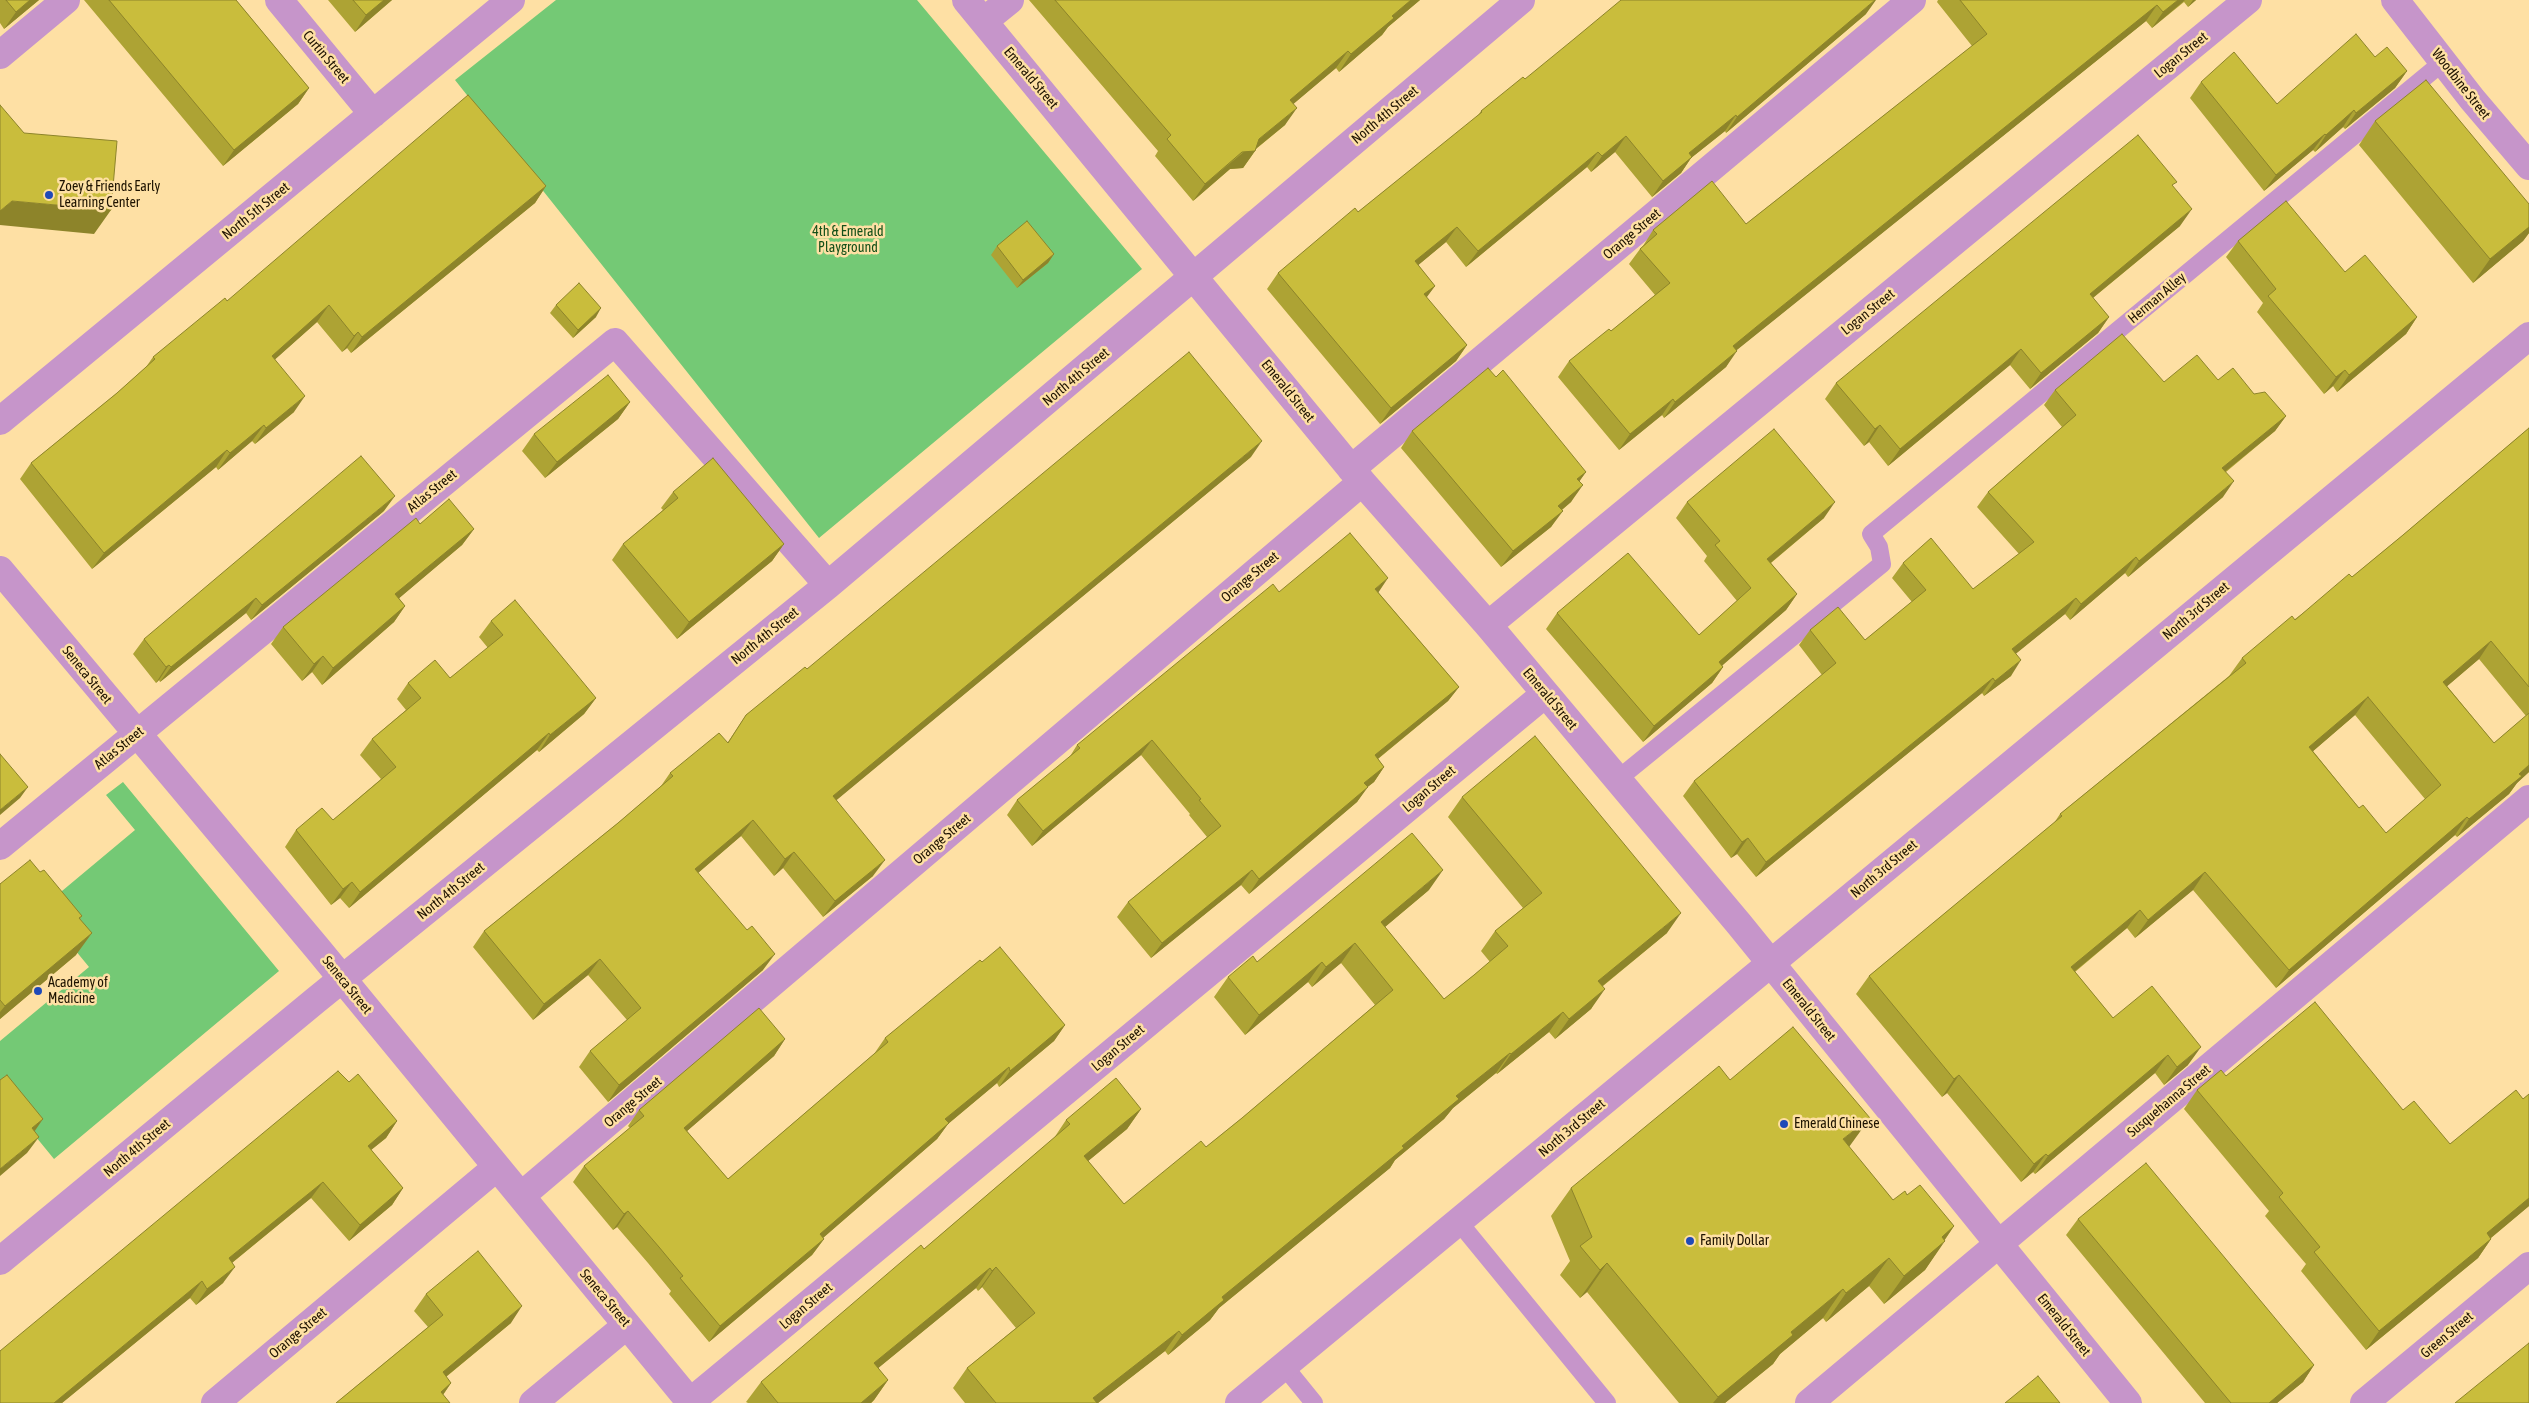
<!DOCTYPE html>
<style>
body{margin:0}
canvas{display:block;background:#fee0a4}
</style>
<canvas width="2529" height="1403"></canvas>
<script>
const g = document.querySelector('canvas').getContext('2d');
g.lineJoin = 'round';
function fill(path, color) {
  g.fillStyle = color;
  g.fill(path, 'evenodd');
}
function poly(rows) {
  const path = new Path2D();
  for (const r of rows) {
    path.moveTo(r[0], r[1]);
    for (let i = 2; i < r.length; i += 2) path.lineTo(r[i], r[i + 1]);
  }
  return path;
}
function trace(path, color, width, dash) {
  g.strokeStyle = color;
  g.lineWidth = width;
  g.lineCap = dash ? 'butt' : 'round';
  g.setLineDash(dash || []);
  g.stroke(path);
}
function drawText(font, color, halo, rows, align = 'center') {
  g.font = font + ' "Asap Condensed",sans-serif';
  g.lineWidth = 5;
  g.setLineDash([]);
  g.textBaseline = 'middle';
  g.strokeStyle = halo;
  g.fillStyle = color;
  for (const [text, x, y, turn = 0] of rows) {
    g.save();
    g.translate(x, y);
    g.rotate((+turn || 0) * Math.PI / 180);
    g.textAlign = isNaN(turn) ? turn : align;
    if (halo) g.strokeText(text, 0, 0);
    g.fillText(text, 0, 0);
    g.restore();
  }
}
fill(poly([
 [556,0,917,0,1142,269,819,538,455,80],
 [123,782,279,971,54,1159,0,1093,0,1041,89,967,16,878,50,901,135,830,106,795]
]), '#74c975');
trace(poly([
 [1618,779,1882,564,1879,547,1871,534,2443,62],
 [1458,1221,1607,1403],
 [1284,1366,1314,1403]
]), '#c695ca', 18);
trace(poly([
 [279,0,373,114],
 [966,0,1362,482,1488,625,1739,924,2128,1403],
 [2395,0,2472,99,2529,166],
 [984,21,1010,0],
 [0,55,66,0],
 [0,421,511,0],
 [1351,469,1912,0],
 [0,570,317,948,691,1403],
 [1488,625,2248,0],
 [0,846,615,342,828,585],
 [521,1196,1362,482],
 [0,1261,316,1000,828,585,1521,0],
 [690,1402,1545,694],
 [215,1403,497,1167],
 [533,1403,627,1325],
 [1239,1403,2529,336],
 [1809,1403,2529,799],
 [2364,1403,2529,1266]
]), '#c695ca', 28);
fill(poly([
 [0,0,39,0,4,29,0,23],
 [84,0,236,0,309,88,298,104,223,166],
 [328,0,392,0,355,32],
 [1029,0,1420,0,1388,27,1382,35,1339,72,1336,68,1293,104,1285,125,1256,149,1255,151,1243,168,1230,169,1193,201,1155,156,1158,151],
 [1938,0,2196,0,2188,7,2184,2,2152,28,2146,21,1750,339,1736,350,1726,367,1664,418,1662,415,1619,450,1558,377,1569,361,1611,331,1655,295,1629,264,1640,249,1643,246,1653,230,1746,224,1972,46,1937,2],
 [1866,14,1726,133,1725,131,1691,158,1681,173,1652,197,1615,152,1591,172,1587,167,1466,267,1446,242,1418,265,1435,286,1426,297,1467,345,1456,361,1380,424,1267,289,1278,273,1358,212,1477,117,1481,111,1525,79],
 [2375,57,2407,71,2395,88,2345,129,2343,127,2315,152,2313,150,2264,191,2190,98,2201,82,2277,104],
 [2375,121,2529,204,2529,233,2523,241,2473,283,2359,145],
 [546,186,535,203,351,353,347,348,342,352,317,322,275,359,294,412,255,444,252,441,218,470,216,467,92,569,20,479,31,463,117,393,146,367,153,357,227,301],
 [2173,187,2180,226,2093,298,2109,317,2098,333,2030,389,2010,365,1888,466,1869,442,1864,446,1825,399,1836,383],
 [2238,241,2345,272,2417,317,2406,334,2337,392,2333,386,2324,394,2257,312,2263,303,2226,257],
 [997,246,1054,254,1048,263,1017,288,991,255],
 [556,305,596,317,573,338,550,313],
 [1496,377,1586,472,1579,481,1571,502,1562,510,1551,527,1501,567,1401,448,1412,431],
 [2218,380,2254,394,2286,416,2275,431,2226,472,2223,497,2128,577,2125,573,2070,620,2065,614,2016,653,2011,676,1984,696,1982,693,1756,877,1737,854,1731,858,1683,796,1694,781,1822,675,1799,645,1810,630,1865,640,1912,602,1892,578,1903,563,1973,589,2019,554,1977,507,1988,492,2062,427,2044,405,2055,390,2164,382],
 [630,402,618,419,545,478,522,451,534,434],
 [2529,428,2529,772,2517,783,2509,794,2457,837,2455,835,2276,988,2193,890,2135,938,2127,928,2075,972,2113,1018,2188,1065,2164,1085,2155,1073,2035,1174,2033,1172,2021,1182,1947,1093,1942,1097,1856,994,1869,976,2054,823,2060,814,2229,676,2242,658,2352,577,2403,535],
 [2479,659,2526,716,2494,743,2447,686],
 [2355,715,2425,799,2386,833,2359,808,2313,751],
 [1251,457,836,800,873,876,823,917,783,868,774,876,741,836,698,873,763,970,608,1102,579,1067,590,1051,627,1020,588,975,533,1020,473,947,484,931,618,823,661,786,670,773,728,742,746,715,807,669],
 [673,492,784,544,772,561,677,639,612,560,623,544,663,510,661,508],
 [1687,502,1824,518,1771,563,1797,594,1786,610,1722,665,1723,667,1712,683,1643,742,1546,629,1557,613,1699,635,1737,601,1704,561,1707,556,1676,518],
 [384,511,251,620,246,613,160,682,159,680,156,683,133,654,144,639],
 [420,524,474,529,462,545,399,598,405,606,394,622,322,685,312,672,302,681,271,644,283,627],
 [1279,592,1378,592,1459,687,1448,701,1378,759,1384,767,1374,782,1367,787,1357,802,1249,894,1241,885,1151,958,1117,917,1128,902,1207,837,1189,815,1190,814,1141,755,1032,846,1007,815,1017,800,1069,758,1077,745],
 [491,621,596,698,584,714,539,752,537,750,349,908,340,898,331,905,285,847,296,830,333,820,381,779,360,755,372,739,406,710,397,699,408,683,450,678,488,648,479,637],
 [1462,797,1667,933,1603,986,1591,1009,1555,1039,1549,1032,1497,1074,1496,1073,1453,1108,1444,1119,1395,1160,1390,1168,1219,1308,1210,1320,1168,1355,1165,1351,1098,1403,965,1403,953,1388,967,1368,1016,1328,982,1287,978,1291,976,1288,878,1368,888,1380,874,1400,871,1403,748,1403,746,1402,761,1382,924,1249,1054,1138,1066,1120,1141,1109,1127,1129,1088,1161,1124,1204,1206,1147,1242,1118,1375,1005,1341,963,1312,987,1308,982,1245,1035,1214,997,1228,977,1257,962,1429,890,1385,927,1444,999,1474,975,1490,962,1481,951,1495,931,1523,908,1448,817],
 [40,872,82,916,80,919,76,955,0,1019,0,884],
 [982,962,1065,1025,1054,1041,999,1087,997,1083,948,1124,937,1139,823,1238,824,1239,812,1255,709,1342,669,1294,671,1291,648,1263,617,1227,613,1230,573,1182,584,1166,630,1128,628,1126,639,1110,785,1039,774,1056,687,1131,728,1179,874,1054,885,1038],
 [2226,1076,2403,1110,2450,1144,2523,1099,2529,1094,2529,1206,2491,1238,2491,1239,2478,1258,2366,1350,2301,1271,2306,1264,2265,1216,2269,1211,2184,1109,2197,1090],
 [349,1082,397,1121,386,1138,371,1150,403,1188,392,1205,349,1241,311,1198,232,1263,223,1283,196,1305,190,1298,62,1403,0,1403],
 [1849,1147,1893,1200,1907,1195,1954,1226,1925,1270,1884,1304,1869,1286,1826,1322,1823,1318,1780,1354,1773,1364,1725,1403,1679,1403,1587,1292,1580,1298,1560,1275,1570,1261,1551,1216,1571,1188],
 [2078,1219,2314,1365,2303,1382,2277,1403,2205,1403,2066,1235],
 [426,1294,511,1323,446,1377,451,1383,443,1395,336,1403,428,1327,414,1311]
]), '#ada334');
fill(poly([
 [30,0,39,0,4,29,16,12],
 [384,0,392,0,355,32,366,15],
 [1411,0,1420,0,1388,27,1382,35,1339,72,1351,54,1392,16],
 [1875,0,1876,0,1866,14,1726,133,1737,117],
 [2178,0,2185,0,2152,28,2163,12],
 [2193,0,2196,0,2188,7],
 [2157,5,2146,21,1722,362,1733,346,1761,323],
 [1348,51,1336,68,1278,117,1290,100],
 [2407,71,2395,88,2345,129,2356,113],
 [309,88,298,104,223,166,234,150],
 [1297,108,1285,125,1253,151,1255,151,1243,168,1230,169,1193,201,1205,184],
 [2354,110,2343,127,2315,152,2326,135],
 [1736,115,1725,131,1691,158,1681,173,1652,197,1663,181,1689,153],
 [2325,134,2313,150,2264,191,2276,175],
 [1626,136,1615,152,1591,172,1602,156],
 [1598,152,1587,167,1466,267,1478,251],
 [546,186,535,203,351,353,362,337],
 [12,201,111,210,94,234,0,225,0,211],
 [2192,209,2180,226,2078,310,2090,294],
 [1457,227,1446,242,1404,277,1415,261],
 [2529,227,2529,233,2523,241,2473,283,2490,259],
 [1054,254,1048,263,1017,288,1023,280],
 [1435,286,1424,301,1424,294],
 [329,305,317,322,261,372,272,356],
 [601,308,596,317,573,338,578,330],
 [2109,317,2098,333,2030,389,2041,373],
 [2417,317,2406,334,2337,392,2349,375],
 [358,332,347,348,342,352,354,336],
 [1467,345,1456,361,1380,424,1391,408],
 [2021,349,2010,365,1888,466,1900,449],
 [1737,351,1726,367,1664,418,1675,402],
 [2345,370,2333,386,2324,394,2336,377],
 [305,396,294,412,255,444,266,428],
 [1673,399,1662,415,1619,450,1630,434],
 [630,402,618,419,545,478,557,462],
 [2286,416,2275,431,2211,483,2222,468],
 [264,425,252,441,218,470,230,453],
 [1880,425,1869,442,1864,446,1875,429],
 [1262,441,1251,457,821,813,833,796],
 [227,450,216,467,92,569,104,553],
 [1586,472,1574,489,1577,479],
 [2234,481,2223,497,2128,577,2139,561],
 [1583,485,1571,502,1547,522,1558,506],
 [395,496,384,511,251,620,262,605],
 [1835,502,1824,518,1756,575,1767,559],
 [1563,511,1551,527,1501,567,1513,551],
 [474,529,462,545,384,611,395,594],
 [784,544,772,561,677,639,689,622],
 [2136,557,2125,573,2070,620,2081,604],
 [1388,578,1378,593,1375,589],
 [1797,594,1786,610,1708,678,1719,662],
 [256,598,246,613,160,682,171,667],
 [2076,598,2065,614,2002,665,2012,649],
 [405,606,394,622,322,685,333,668],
 [2491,641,2479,659,2431,700,2443,682],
 [323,656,312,672,302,681,314,664],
 [2021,660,2011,676,1984,696,1995,681],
 [169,665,159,680,156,683,166,667],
 [1723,667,1712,683,1643,742,1654,726],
 [1993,678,1982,693,1756,877,1766,862],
 [1459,687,1448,701,1364,770,1375,755],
 [2368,697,2355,715,2297,765,2309,747],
 [596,698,584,714,539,752,550,735],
 [549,733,537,750,349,908,360,892],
 [1152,740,1141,755,1032,846,1043,831],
 [2529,765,2529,772,2517,783,2509,794,2457,837,2469,819],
 [1384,767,1374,782,1354,798,1364,783],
 [28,787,20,798,0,815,0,810],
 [1368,787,1357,802,1249,894,1259,879],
 [2467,817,2455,835,2276,988,2289,970],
 [753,820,741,836,684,885,695,869],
 [1748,838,1737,854,1731,858,1742,842],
 [794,852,783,868,774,876,785,859],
 [885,860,873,876,823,917,835,901],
 [1252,870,1241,885,1151,958,1162,943],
 [1443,870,1429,890,1367,942,1381,922],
 [2205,872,2193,890,2135,938,2148,920],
 [352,882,340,898,331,905,343,889],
 [2140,910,2127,928,2058,985,2071,967],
 [1681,913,1667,933,1584,1001,1598,981],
 [92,933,76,955,0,1019,0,1012,5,1006],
 [1355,943,1341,963,1312,987,1326,967],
 [775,954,763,970,608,1102,619,1085],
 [600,959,588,975,533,1020,544,1004],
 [1322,962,1308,982,1245,1035,1259,1015],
 [1605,989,1591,1009,1555,1039,1569,1019],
 [1563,1012,1549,1032,1497,1074,1511,1054],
 [1065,1025,1054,1041,999,1087,1010,1071],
 [785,1039,774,1056,672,1144,684,1128],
 [2201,1047,2188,1065,2164,1085,2177,1067],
 [1510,1053,1496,1073,1453,1108,1444,1119,1395,1160,1390,1168,1219,1308,1210,1320,1168,1355,1182,1335,1222,1297,1402,1146,1456,1096],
 [2168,1055,2155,1073,2035,1174,2048,1156],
 [1009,1067,997,1083,948,1124,937,1139,809,1250,820,1234,945,1119],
 [1959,1075,1947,1093,1942,1097,1954,1079],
 [1141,1109,1127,1129,1070,1176,1084,1156],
 [1870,1118,1849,1147,1843,1139],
 [43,1119,32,1135,32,1128],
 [397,1121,386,1138,356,1162,368,1146],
 [39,1137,27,1153,0,1176,0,1169],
 [2046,1154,2033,1172,2021,1182,2034,1164],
 [323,1182,311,1198,217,1275,229,1258],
 [403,1188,392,1205,349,1241,360,1225],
 [2529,1198,2529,1206,2474,1252,2487,1233],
 [628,1211,617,1227,613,1230,624,1214],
 [1954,1226,1941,1245,1945,1241,1925,1270,1884,1304,1904,1276,1942,1237],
 [824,1239,812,1255,709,1342,720,1326],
 [2491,1239,2478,1258,2366,1350,2379,1331],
 [1889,1258,1869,1286,1826,1322,1846,1293],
 [1607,1263,1587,1292,1580,1298,1600,1270],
 [235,1267,223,1283,196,1305,207,1289],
 [996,1267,982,1287,978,1291,992,1271],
 [990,1268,976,1288,860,1383,874,1363],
 [202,1281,190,1298,62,1403,54,1403],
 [1843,1289,1823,1318,1780,1354,1773,1364,1725,1403,1713,1403,1718,1397,1791,1332],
 [522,1306,511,1323,431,1389,443,1372],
 [1179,1331,1165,1351,1098,1403,1089,1403,1093,1398],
 [2314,1365,2303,1382,2277,1403,2269,1403],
 [888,1380,874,1400,871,1403,861,1403],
 [451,1383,440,1399,441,1392]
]), '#8d842a');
const building = poly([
 [6,0,30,0,16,12,6,0],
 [109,0,236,0,309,88,234,150,109,0],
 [353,0,384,0,366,15,353,0],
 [1055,0,1411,0,1392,16,1394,18,1351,54,1348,51,1290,100,1297,108,1259,139,1255,151,1242,152,1205,184,1167,139,1171,135,1055,0],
 [1621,0,1875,0,1737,117,1736,115,1689,153,1692,157,1663,181,1626,136,1602,156,1598,152,1478,251,1457,227,1415,261,1435,286,1424,294,1467,345,1391,408,1278,273,1355,208,1358,212,1482,112,1481,111,1523,77,1525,79,1574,39,1621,0],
 [1960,0,2178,0,2163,12,2157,5,1761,323,1733,346,1737,351,1675,402,1673,399,1630,434,1569,361,1609,329,1611,331,1670,283,1640,249,1657,234,1653,230,1712,181,1746,224,1987,34,1960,0],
 [2356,34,2375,57,2387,47,2407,71,2356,113,2354,110,2326,135,2325,134,2276,175,2201,82,2234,52,2277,104,2356,34],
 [2426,80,2529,204,2529,227,2490,259,2375,121,2426,80],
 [468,95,546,186,362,337,358,332,354,336,329,305,272,356,305,396,266,428,264,425,230,453,227,450,104,553,31,463,117,393,155,359,153,357,225,298,227,301,468,95],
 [0,105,24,133,117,141,111,210,12,201,0,211,0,105],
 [2138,135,2177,182,2172,185,2192,209,2090,294,2109,317,2041,373,2021,349,1900,449,1880,425,1875,429,1836,383,2138,135],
 [2286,201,2345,272,2365,255,2417,317,2349,375,2345,370,2336,377,2268,296,2276,289,2238,241,2286,201],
 [1027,221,1054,254,1023,280,997,246,1027,221],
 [579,283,601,308,578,330,556,305,579,283],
 [2122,334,2164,382,2197,355,2218,380,2233,368,2254,394,2265,392,2286,416,2222,468,2234,481,2139,561,2136,557,2081,604,2076,598,2012,649,2021,660,1995,681,1993,678,1766,862,1748,838,1742,842,1694,781,1836,663,1810,630,1838,607,1865,640,1926,590,1903,563,1931,538,1973,589,2034,542,1988,492,2076,415,2055,390,2122,334],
 [1189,352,1262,441,833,796,885,860,835,901,794,852,785,859,753,820,695,869,747,930,752,926,775,954,619,1085,590,1051,641,1008,600,959,544,1004,484,931,618,823,673,776,670,773,719,733,728,743,746,715,805,667,807,669,1189,352],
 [1488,368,1496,377,1503,370,1586,472,1577,479,1583,485,1558,506,1563,511,1513,551,1412,431,1488,368],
 [608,375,630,402,557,462,534,434,608,375],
 [2529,428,2529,687,2491,641,2443,682,2494,743,2529,713,2529,765,2519,774,2522,776,2469,819,2467,817,2289,970,2205,872,2148,920,2140,910,2071,967,2113,1018,2152,986,2201,1047,2177,1067,2168,1055,2048,1156,2046,1154,2034,1164,1959,1075,1954,1079,1869,976,2062,816,2060,814,2246,663,2242,658,2292,616,2295,620,2349,574,2352,577,2403,535,2529,428],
 [2368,697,2441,785,2386,833,2363,805,2359,808,2309,747,2368,697],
 [1774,429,1835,502,1767,559,1797,594,1719,662,1723,667,1654,726,1557,613,1628,553,1699,635,1751,588,1715,545,1720,541,1687,502,1774,429],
 [361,456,395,496,262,605,256,598,171,667,169,665,166,667,144,639,361,456],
 [713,458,784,544,689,622,623,544,678,498,673,492,713,458],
 [449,499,474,529,395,594,405,606,333,668,323,656,314,664,283,627,416,518,420,524,449,499],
 [1350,533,1388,578,1375,589,1459,687,1375,755,1384,767,1364,783,1368,787,1259,879,1252,870,1162,943,1128,902,1221,826,1199,800,1201,799,1152,740,1043,831,1017,800,1080,748,1077,745,1273,584,1279,592,1350,533],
 [515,600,596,698,550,735,549,733,360,892,352,882,343,889,296,830,322,808,333,820,396,767,372,739,421,698,408,683,435,660,450,678,503,635,491,621,515,600],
 [1535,736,1681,913,1598,981,1605,989,1569,1019,1563,1012,1511,1054,1510,1053,1456,1096,1459,1099,1402,1146,1404,1148,1222,1297,1224,1300,1182,1335,1179,1331,1093,1398,1097,1403,996,1403,967,1368,1035,1313,996,1267,992,1271,990,1268,874,1363,888,1380,861,1403,778,1403,761,1382,921,1245,924,1249,1070,1124,1066,1120,1116,1078,1141,1109,1084,1156,1124,1204,1201,1141,1206,1147,1242,1118,1393,990,1355,943,1326,967,1322,962,1259,1015,1228,977,1253,956,1257,962,1412,833,1443,870,1381,922,1444,999,1474,975,1508,946,1495,931,1542,893,1462,797,1535,736],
 [0,754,28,787,0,810,0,754],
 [30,860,40,872,44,870,82,916,79,918,92,933,5,1006,0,1000,0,884,30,860],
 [1000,947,1065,1025,1010,1071,1009,1067,945,1119,949,1123,820,1234,824,1239,720,1326,680,1278,683,1276,659,1247,628,1211,624,1214,584,1166,644,1116,639,1110,759,1008,785,1039,684,1128,728,1179,888,1042,885,1038,980,960,982,962,1000,947],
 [2315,1002,2403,1110,2414,1101,2450,1144,2516,1090,2523,1099,2529,1094,2529,1198,2487,1233,2491,1239,2379,1331,2314,1252,2320,1247,2279,1197,2283,1193,2197,1090,2221,1070,2226,1076,2315,1002],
 [1793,1027,1870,1118,1843,1139,1893,1200,1905,1191,1907,1195,1920,1185,1954,1226,1942,1237,1945,1241,1904,1276,1889,1258,1846,1293,1843,1289,1791,1332,1793,1335,1718,1397,1607,1263,1600,1270,1580,1246,1592,1237,1571,1188,1719,1066,1730,1080,1793,1027],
 [338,1071,349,1082,358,1074,397,1121,368,1146,403,1188,360,1225,323,1182,229,1258,235,1267,207,1289,202,1281,54,1403,0,1403,0,1351,338,1071],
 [7,1075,43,1119,32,1128,39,1137,0,1169,0,1080,7,1075],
 [2146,1163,2314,1365,2269,1403,2231,1403,2078,1219,2146,1163],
 [478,1251,522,1306,443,1372,451,1383,441,1392,450,1403,336,1403,443,1315,426,1294,478,1251],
 [2529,1343,2529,1403,2455,1403,2529,1343],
 [2038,1376,2060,1403,2005,1403,2038,1376]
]);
fill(building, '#c9bd3c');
trace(building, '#8d842a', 1);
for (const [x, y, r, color] of [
 [49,195,5,"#204ab8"],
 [38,991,5,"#204ab8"],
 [1784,1124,5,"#204ab8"],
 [1690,1241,5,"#204ab8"]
]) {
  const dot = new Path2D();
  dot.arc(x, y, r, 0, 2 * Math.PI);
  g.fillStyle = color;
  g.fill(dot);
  trace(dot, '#fee0a4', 2);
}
drawText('14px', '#1e1300', '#fee0a4', [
 ["Logan Street",2181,55,-39],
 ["Curtin Street",326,57,50],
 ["Emerald Street",1031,78,50],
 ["Woodbine Street",2461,84,52],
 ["North 4th Street",1385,115,-40],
 ["North 5th Street",256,211,-39],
 ["Orange Street",1632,234,-40],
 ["Herman Alley",2157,298,-40],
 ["Logan Street",1868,312,-39],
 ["North 4th Street",1076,377,-40],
 ["Emerald Street",1288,391,51],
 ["Atlas Street",432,491,-39],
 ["Orange Street",1250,577,-40],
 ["North 3rd Street",2196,611,-40],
 ["North 4th Street",765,636,-39],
 ["Seneca Street",87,675,51],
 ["Emerald Street",1550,699,50],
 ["Atlas Street",119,748,-39],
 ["Logan Street",1429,789,-40],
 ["Orange Street",942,839,-40],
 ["North 3rd Street",1884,869,-40],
 ["North 4th Street",451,891,-39],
 ["Seneca Street",347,985,51],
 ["Emerald Street",1809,1010,51],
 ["Logan Street",1118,1048,-40],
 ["Susquehanna Street",2169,1101,-40],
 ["Orange Street",633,1102,-40],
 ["North 3rd Street",1572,1128,-40],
 ["North 4th Street",137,1148,-40],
 ["Seneca Street",605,1298,50],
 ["Logan Street",806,1306,-40],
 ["Emerald Street",2064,1325,51],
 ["Orange Street",298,1333,-40],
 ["Green Street",2447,1335,-40]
]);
drawText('14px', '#1e1300', '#fee0a4', [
 ["Zoey & Friends Early",59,187],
 ["Learning Center",59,203],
 ["Academy of",48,983],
 ["Medicine",48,999],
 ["Emerald Chinese",1794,1124],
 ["Family Dollar",1700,1241]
], 'left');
drawText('14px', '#145019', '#fee0a4', [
 ["4th & Emerald",848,232],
 ["Playground",848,248]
]);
</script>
